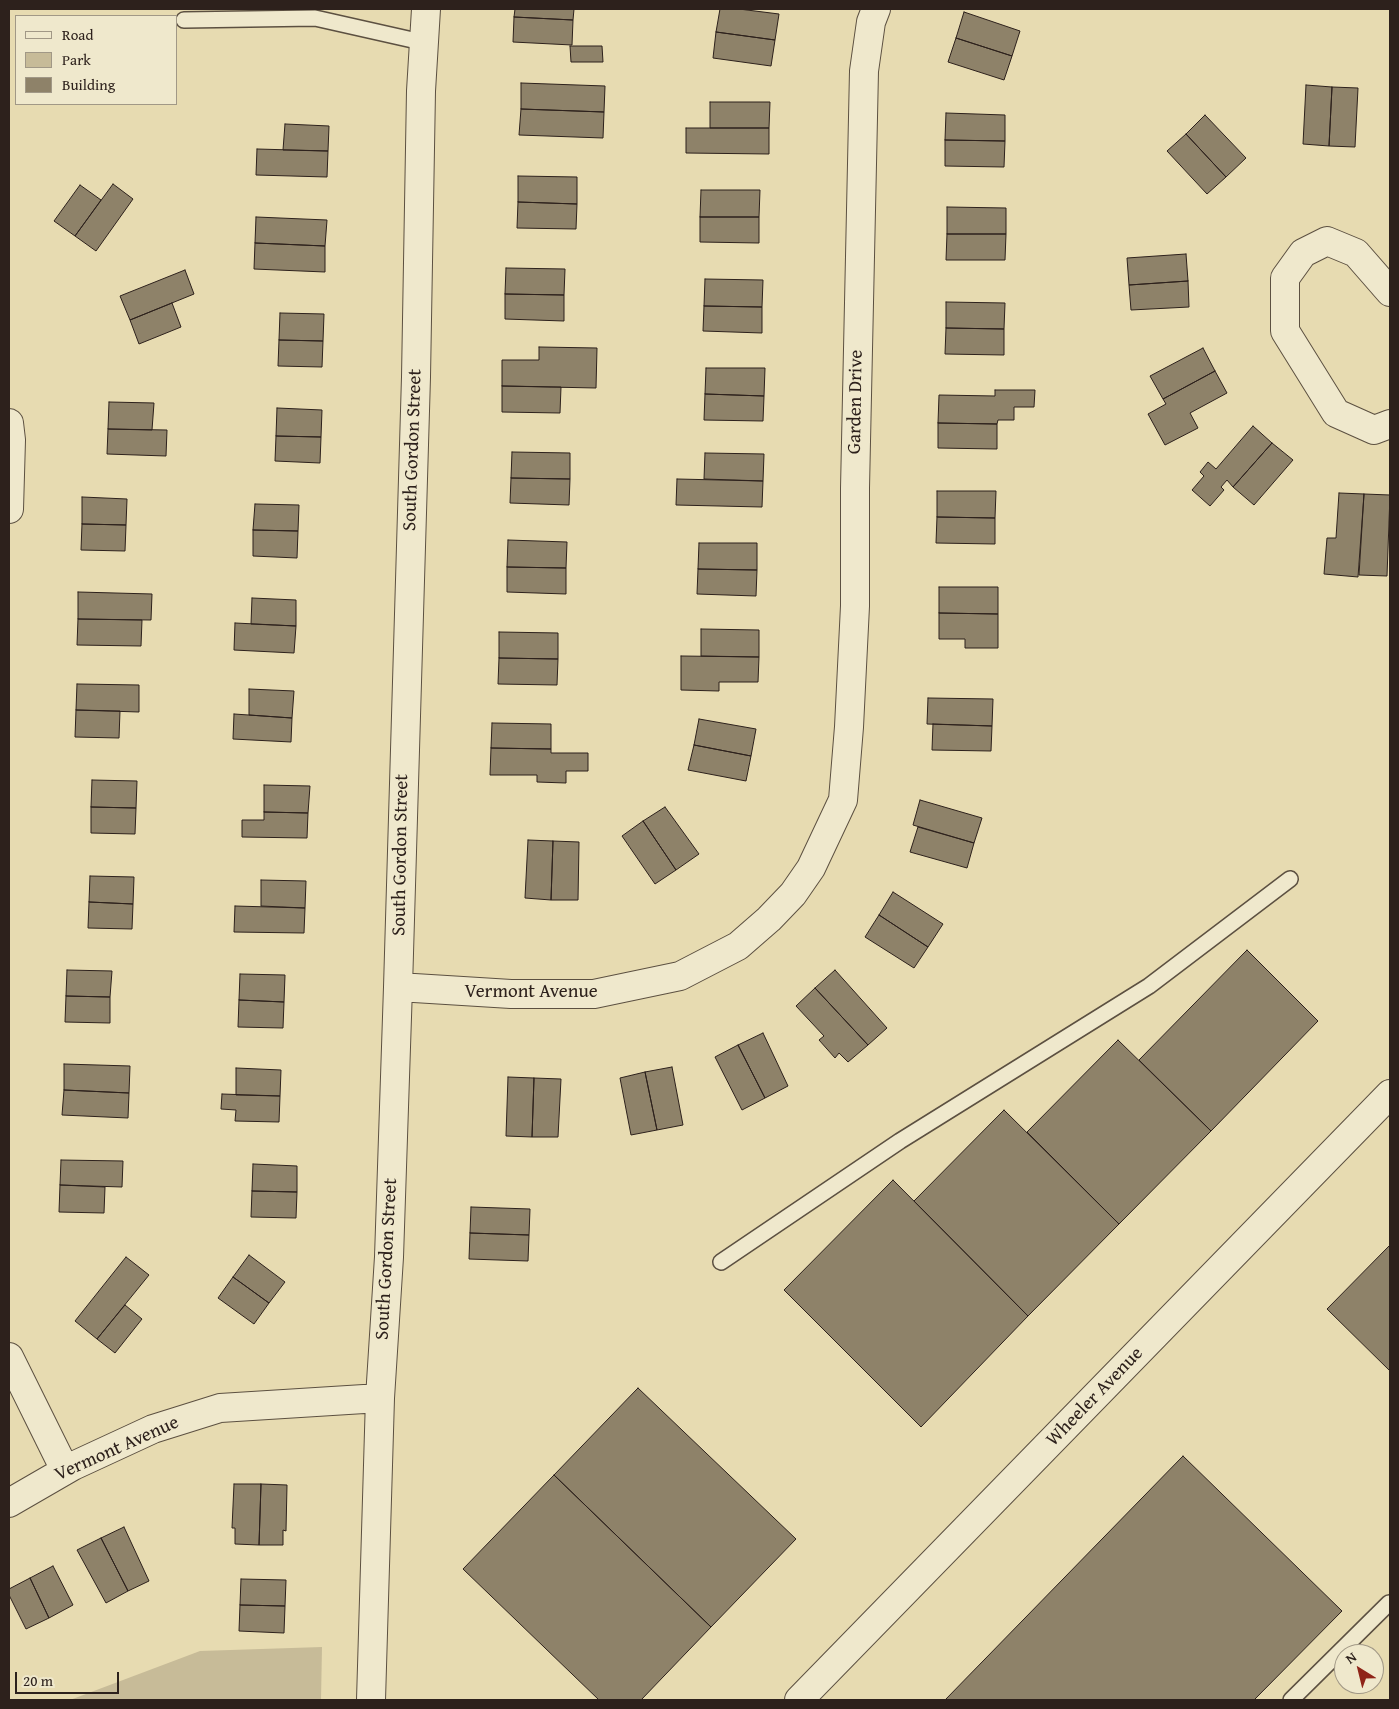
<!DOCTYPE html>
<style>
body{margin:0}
#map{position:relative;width:1399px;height:1709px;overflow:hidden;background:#e7dbb1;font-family:"Gentium Book Plus",serif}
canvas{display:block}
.frame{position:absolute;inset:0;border:10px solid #2d211c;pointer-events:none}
.legend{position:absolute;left:15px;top:15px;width:162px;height:90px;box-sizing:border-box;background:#efe8cc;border:1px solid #a19886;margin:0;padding:6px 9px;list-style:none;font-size:15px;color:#2d211c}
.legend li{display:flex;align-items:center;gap:10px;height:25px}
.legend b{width:25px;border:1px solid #a19886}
.north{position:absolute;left:1334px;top:1644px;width:50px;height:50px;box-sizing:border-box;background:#efe8cc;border:1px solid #a19886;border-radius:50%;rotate:324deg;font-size:14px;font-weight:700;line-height:20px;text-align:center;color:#2d211c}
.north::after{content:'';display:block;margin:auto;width:18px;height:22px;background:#8f2418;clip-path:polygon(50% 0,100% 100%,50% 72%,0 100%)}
.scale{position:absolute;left:15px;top:1672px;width:104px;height:22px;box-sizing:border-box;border:2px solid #2d211c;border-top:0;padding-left:6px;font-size:15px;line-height:18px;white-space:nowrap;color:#2d211c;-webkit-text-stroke:4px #efe8cc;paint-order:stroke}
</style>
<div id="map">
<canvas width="1399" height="1709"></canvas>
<div class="frame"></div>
<ul class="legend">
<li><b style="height:6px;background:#efe8cc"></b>Road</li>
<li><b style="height:14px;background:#c7bb98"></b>Park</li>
<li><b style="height:14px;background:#8e8269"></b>Building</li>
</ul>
<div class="north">N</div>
<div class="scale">20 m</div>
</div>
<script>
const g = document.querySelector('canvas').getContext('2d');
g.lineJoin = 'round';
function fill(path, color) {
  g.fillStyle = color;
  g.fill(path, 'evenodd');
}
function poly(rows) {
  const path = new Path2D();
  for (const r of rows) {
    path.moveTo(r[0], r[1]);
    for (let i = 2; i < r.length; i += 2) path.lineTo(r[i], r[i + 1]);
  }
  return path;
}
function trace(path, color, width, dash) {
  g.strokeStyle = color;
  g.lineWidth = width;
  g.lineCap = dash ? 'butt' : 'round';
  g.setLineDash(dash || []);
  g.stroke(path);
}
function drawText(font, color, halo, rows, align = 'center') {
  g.font = font + ' "Gentium Book Plus",serif';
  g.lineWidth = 4.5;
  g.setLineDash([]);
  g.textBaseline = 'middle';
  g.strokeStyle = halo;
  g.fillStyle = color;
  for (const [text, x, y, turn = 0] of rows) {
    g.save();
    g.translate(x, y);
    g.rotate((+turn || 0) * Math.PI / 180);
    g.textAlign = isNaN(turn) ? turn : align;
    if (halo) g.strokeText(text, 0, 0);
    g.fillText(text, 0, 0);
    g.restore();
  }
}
fill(poly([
 [322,1647,321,1700,70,1700,200,1651]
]), '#c7bb98');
const building = poly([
 [515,9,574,9,573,20,514,17,515,9],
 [720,9,739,9,779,14,775,40,716,32,720,9],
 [964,12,1020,31,1012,56,956,38,964,12],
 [514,17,573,20,572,45,513,42,514,17],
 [716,32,775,40,771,66,713,58,716,32],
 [956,38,1012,56,1004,80,948,62,956,38],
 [570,46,602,46,603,62,571,62,570,46],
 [521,83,605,86,604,112,521,109,521,83],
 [1306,85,1332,87,1329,146,1303,144,1306,85],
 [1332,87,1358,88,1355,147,1329,146,1332,87],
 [710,102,770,102,769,128,710,128,710,102],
 [521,109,604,112,603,138,519,135,521,109],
 [946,113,1005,115,1005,141,945,140,946,113],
 [1205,115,1246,158,1226,177,1186,134,1205,115],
 [285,124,329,126,328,151,283,150,285,124],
 [686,128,769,128,769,154,686,153,686,128],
 [1186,134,1226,177,1207,194,1167,151,1186,134],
 [945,140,1005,141,1004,167,945,166,945,140],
 [257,149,328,151,327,177,256,175,257,149],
 [518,176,577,177,577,204,518,202,518,176],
 [113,184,133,199,96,251,75,236,113,184],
 [80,185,101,200,75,236,54,221,80,185],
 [701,190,760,190,759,217,700,217,701,190],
 [518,202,577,204,576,229,517,228,518,202],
 [947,207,1006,208,1006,234,947,234,947,207],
 [256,217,327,220,325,246,255,243,256,217],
 [700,217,759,217,759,243,700,242,700,217],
 [947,234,1006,234,1005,260,946,260,947,234],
 [255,243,325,246,325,272,254,269,255,243],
 [1186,254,1188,281,1129,285,1127,258,1186,254],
 [506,268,565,269,564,295,505,294,506,268],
 [185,270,194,294,130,320,120,296,185,270],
 [705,279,763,280,762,307,704,306,705,279],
 [1188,281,1189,307,1131,310,1129,285,1188,281],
 [505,294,564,295,564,321,505,319,505,294],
 [946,302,1005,303,1004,329,946,328,946,302],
 [172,303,181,327,139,344,130,320,172,303],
 [704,306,762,307,762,333,703,331,704,306],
 [280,313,324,314,323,341,279,340,280,313],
 [946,328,1004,329,1004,355,945,354,946,328],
 [279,340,323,341,322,367,278,366,279,340],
 [539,347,597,348,596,388,502,386,502,360,539,360,539,347],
 [1203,348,1215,371,1163,399,1150,376,1203,348],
 [706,368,765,368,764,396,705,394,706,368],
 [1215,371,1227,393,1190,413,1198,428,1165,445,1148,414,1166,404,1163,399,1215,371],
 [502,386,561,387,560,413,502,412,502,386],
 [995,390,1035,390,1034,407,1014,407,1014,420,998,420,997,424,938,423,939,395,995,396,995,390],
 [705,394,764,396,763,421,704,420,705,394],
 [109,402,154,403,152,430,108,429,109,402],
 [277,408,322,410,321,437,276,436,277,408],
 [938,423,997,424,997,449,938,448,938,423],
 [1253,426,1272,443,1233,487,1227,480,1221,487,1224,490,1210,506,1192,490,1204,476,1200,472,1208,462,1216,469,1253,426],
 [108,429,167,430,166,456,107,454,108,429],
 [276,436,321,437,320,463,275,461,276,436],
 [1272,443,1293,460,1254,505,1233,487,1272,443],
 [512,452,570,453,570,479,511,478,512,452],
 [705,453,764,454,763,481,704,479,705,453],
 [511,478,570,479,569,505,510,503,511,478],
 [677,479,763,481,762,507,676,505,677,479],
 [937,491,996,491,995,518,937,517,937,491],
 [1339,493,1364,494,1358,577,1324,574,1327,538,1336,538,1339,493],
 [1364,494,1390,495,1387,576,1359,575,1364,494],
 [82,497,127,499,126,525,82,524,82,497],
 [255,504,299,505,298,531,253,530,255,504],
 [937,517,995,518,995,544,936,543,937,517],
 [82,524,126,525,125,551,81,550,82,524],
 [253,530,298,531,297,558,253,556,253,530],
 [508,540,567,542,566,568,507,567,508,540],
 [699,543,757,543,757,570,698,569,699,543],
 [507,567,566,568,566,594,507,592,507,567],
 [698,569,757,570,756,596,697,594,698,569],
 [939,587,998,587,998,614,939,613,939,587],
 [78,592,152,594,151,620,78,619,78,592],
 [252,598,296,600,296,626,251,624,252,598],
 [939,613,998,614,998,648,965,648,965,639,939,639,939,613],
 [78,619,142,620,141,646,77,645,78,619],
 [235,623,296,626,294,653,234,650,235,623],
 [701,629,759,630,759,657,701,656,701,629],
 [499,632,558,633,558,659,499,658,499,632],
 [681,656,759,657,758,682,719,682,719,691,681,690,681,656],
 [499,658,558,659,557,685,498,684,499,658],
 [77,684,139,685,139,712,76,710,77,684],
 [249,689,294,691,292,718,249,715,249,689],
 [928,698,993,699,992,726,927,724,928,698],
 [76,710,120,711,119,738,75,737,76,710],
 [234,714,292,718,291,742,233,739,234,714],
 [699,719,756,729,751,756,694,745,699,719],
 [492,723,551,724,551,749,491,748,492,723],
 [933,724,992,726,991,751,932,750,933,724],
 [694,745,751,756,746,781,688,770,694,745],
 [491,748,551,749,551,753,588,753,588,771,566,771,566,783,537,782,537,775,490,775,491,748],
 [92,780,137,781,136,808,91,807,92,780],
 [264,785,310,786,308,813,264,812,264,785],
 [920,800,982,818,974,843,913,825,920,800],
 [91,807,136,808,135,834,91,833,91,807],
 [665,807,699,854,676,870,643,821,665,807],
 [264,812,308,813,307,838,242,837,242,820,264,820,264,812],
 [643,821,676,870,655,884,622,836,643,821],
 [918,827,974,843,967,868,910,852,918,827],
 [528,840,553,841,551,900,525,898,528,840],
 [553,841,579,842,578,900,551,900,553,841],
 [90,876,134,877,133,904,89,902,90,876],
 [261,880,306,881,305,908,261,906,261,880],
 [893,892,943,924,928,947,879,915,893,892],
 [89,902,133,904,132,929,88,928,89,902],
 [235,906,305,908,304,933,234,932,235,906],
 [879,915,928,947,914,968,865,937,879,915],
 [1247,950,1318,1021,1211,1131,1139,1060,1247,950],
 [67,970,112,971,110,997,66,996,67,970],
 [835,970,887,1028,868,1045,815,988,835,970],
 [240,974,285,975,284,1002,239,1000,240,974],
 [815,988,868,1045,848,1062,839,1053,835,1058,819,1040,824,1036,796,1006,815,988],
 [66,996,110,997,110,1023,65,1022,66,996],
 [239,1000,284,1002,283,1028,238,1027,239,1000],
 [763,1033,788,1086,765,1098,738,1045,763,1033],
 [1118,1040,1211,1131,1119,1224,1027,1132,1118,1040],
 [738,1045,765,1098,742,1110,715,1057,738,1045],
 [64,1064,130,1066,129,1093,64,1090,64,1064],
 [672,1067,683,1125,657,1130,645,1072,672,1067],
 [236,1068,281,1070,280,1096,236,1095,236,1068],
 [645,1072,657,1130,631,1135,620,1078,645,1072],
 [508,1077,534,1078,532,1137,506,1136,508,1077],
 [534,1078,561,1079,558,1137,532,1137,534,1078],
 [64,1090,129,1093,128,1118,62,1115,64,1090],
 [222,1094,280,1096,279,1122,235,1121,236,1110,221,1109,222,1094],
 [1004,1110,1119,1224,1028,1316,914,1201,1004,1110],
 [61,1160,123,1161,122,1187,60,1185,61,1160],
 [253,1164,297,1166,297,1192,252,1191,253,1164],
 [893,1180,1028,1316,921,1427,784,1290,893,1180],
 [60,1185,105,1187,104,1213,59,1212,60,1185],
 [252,1191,297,1192,296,1218,251,1217,252,1191],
 [471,1207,530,1209,529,1235,470,1233,471,1207],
 [470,1233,529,1235,528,1261,469,1259,470,1233],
 [1390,1245,1390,1371,1327,1309,1390,1245],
 [249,1255,285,1282,269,1303,233,1277,249,1255],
 [126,1257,149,1275,97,1339,75,1321,126,1257],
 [233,1277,269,1303,254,1324,218,1298,233,1277],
 [125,1305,142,1319,115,1353,97,1339,125,1305],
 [638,1388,796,1539,711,1627,554,1475,638,1388],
 [1183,1456,1342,1611,1254,1700,945,1700,1183,1456],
 [554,1475,711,1627,641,1700,599,1700,463,1569,554,1475],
 [234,1484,261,1484,259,1545,235,1544,235,1528,232,1528,234,1484],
 [261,1484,287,1485,286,1531,283,1530,283,1545,259,1545,261,1484],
 [124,1527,149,1581,128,1591,101,1538,124,1527],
 [101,1538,128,1591,106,1603,77,1550,101,1538],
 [53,1566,73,1605,49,1618,30,1578,53,1566],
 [30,1578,49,1618,26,1629,9,1595,9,1589,30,1578],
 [241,1579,286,1580,285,1606,240,1605,241,1579],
 [240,1605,285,1606,284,1633,239,1631,240,1605]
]);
fill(building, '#8e8269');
trace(building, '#2d211c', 1);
const lane = poly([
 [184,20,315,18,426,43],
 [721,1262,900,1141,1149,986,1290,879],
 [1291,1700,1389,1603]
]);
const street = poly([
 [1390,292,1356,253,1327,241,1303,253,1285,278,1285,331,1336,413,1374,430,1390,424],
 [9,423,11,440,9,509],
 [398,987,511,994,594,994,680,976,738,946,769,919,793,894,811,868,843,800,849,727,855,606,855,488,864,71,871,22,876,9],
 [9,1357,65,1470],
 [9,1503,73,1466,153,1429,220,1408,380,1398],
 [371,1700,380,1398,389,1257,398,987,416,377,421,91,426,9],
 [799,1700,1390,1094]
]);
trace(lane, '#5c5041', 18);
trace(street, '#5c5041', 30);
trace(lane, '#efe8cc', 15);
trace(street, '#efe8cc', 28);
drawText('19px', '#2d211c', '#efe8cc', [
 ["Garden Drive",856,402,-89],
 ["South Gordon Street",413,450,-88],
 ["South Gordon Street",401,855,-89],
 ["Vermont Avenue",531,992],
 ["South Gordon Street",387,1259,-87],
 ["Wheeler Avenue",1095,1397,-46],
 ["Vermont Avenue",117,1449,-24]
]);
</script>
